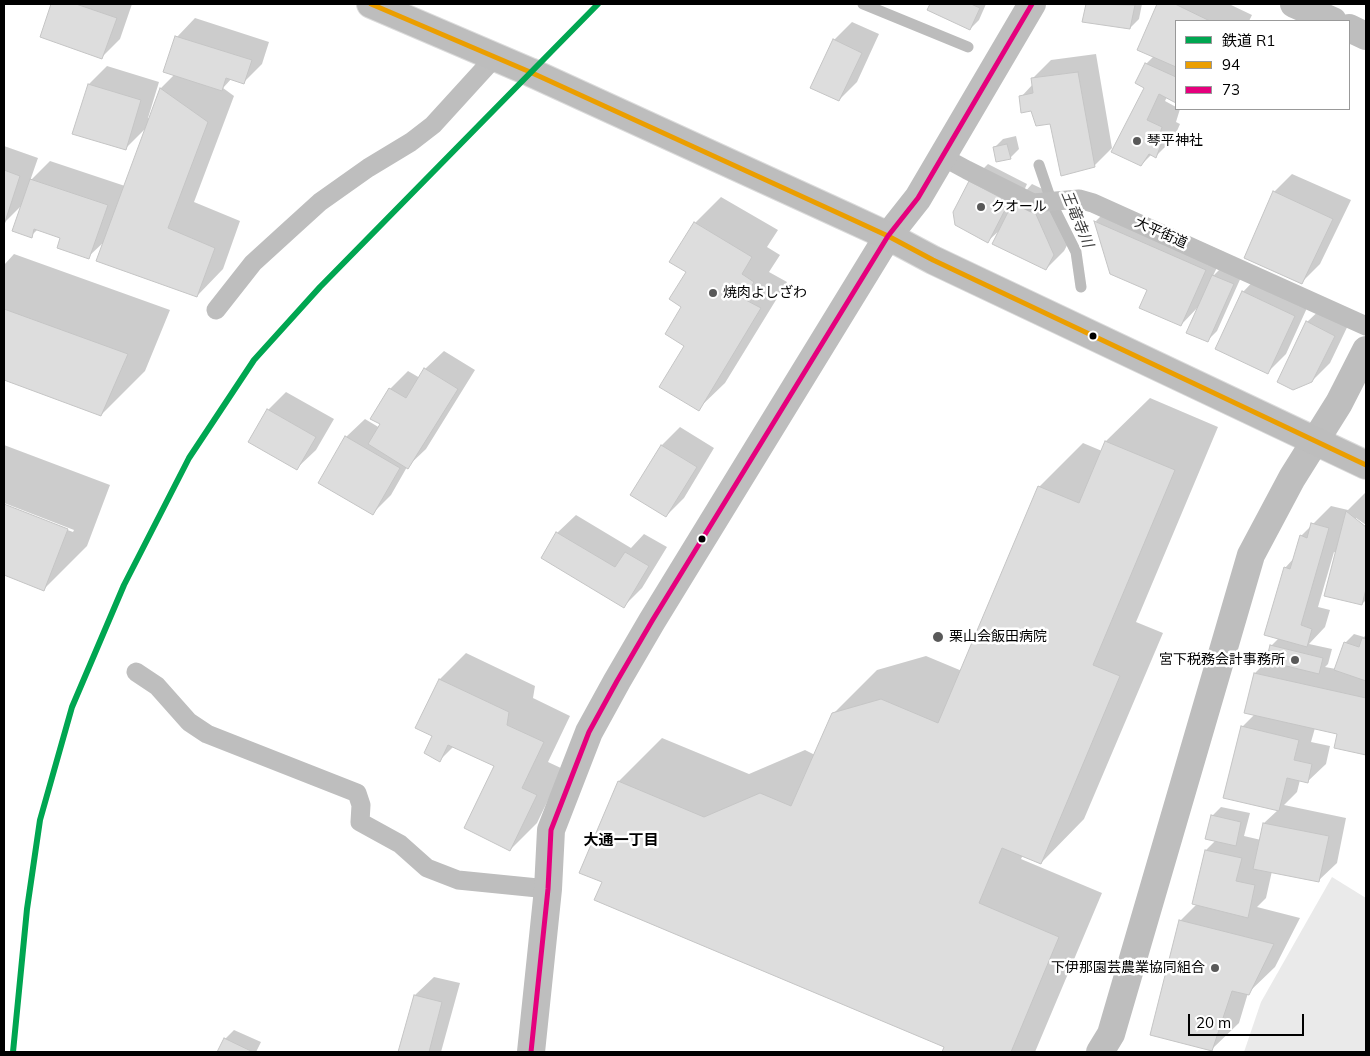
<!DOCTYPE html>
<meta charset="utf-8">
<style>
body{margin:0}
#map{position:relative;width:1370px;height:1056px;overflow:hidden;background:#fff;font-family:Mulish,"Noto Sans JP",sans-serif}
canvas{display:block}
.frame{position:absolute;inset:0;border:5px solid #000;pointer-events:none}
.legend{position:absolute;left:1175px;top:20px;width:175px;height:90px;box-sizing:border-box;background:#fff;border:1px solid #999;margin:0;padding:6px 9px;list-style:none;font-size:15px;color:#000}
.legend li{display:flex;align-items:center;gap:10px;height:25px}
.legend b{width:25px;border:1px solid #999}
.scale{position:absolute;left:1188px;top:1014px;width:116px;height:22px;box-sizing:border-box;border:2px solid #000;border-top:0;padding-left:6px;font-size:15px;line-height:18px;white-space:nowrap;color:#000;-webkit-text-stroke:4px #fff;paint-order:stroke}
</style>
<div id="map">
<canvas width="1370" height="1056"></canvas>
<div class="frame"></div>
<ul class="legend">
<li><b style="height:6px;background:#00a651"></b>鉄道 R1</li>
<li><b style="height:6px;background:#eb9e00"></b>94</li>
<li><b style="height:6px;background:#e5007d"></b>73</li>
</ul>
<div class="scale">20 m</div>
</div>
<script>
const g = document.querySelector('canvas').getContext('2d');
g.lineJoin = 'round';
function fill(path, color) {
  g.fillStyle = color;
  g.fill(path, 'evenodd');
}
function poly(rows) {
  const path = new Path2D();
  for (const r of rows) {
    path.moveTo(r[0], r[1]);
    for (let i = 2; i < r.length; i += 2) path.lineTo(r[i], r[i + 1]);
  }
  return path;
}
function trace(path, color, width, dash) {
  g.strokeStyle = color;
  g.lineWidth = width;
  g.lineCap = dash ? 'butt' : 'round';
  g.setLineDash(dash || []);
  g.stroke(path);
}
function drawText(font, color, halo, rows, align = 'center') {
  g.font = font + ' Mulish,"Noto Sans JP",sans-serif';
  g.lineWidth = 5;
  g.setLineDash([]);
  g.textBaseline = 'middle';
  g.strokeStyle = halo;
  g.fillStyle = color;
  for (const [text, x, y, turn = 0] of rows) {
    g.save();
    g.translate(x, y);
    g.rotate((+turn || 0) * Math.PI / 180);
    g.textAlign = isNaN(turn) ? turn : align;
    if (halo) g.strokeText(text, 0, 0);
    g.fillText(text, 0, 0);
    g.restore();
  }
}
fill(poly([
 [1332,877,1366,898,1366,1052,1244,1052,1261,1002]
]), '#eaeaea');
fill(poly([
 [53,4,132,4,120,39,102,57,41,36],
 [931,4,986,4,979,20,970,29,929,10],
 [1087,4,1142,4,1139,19,1130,28,1083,21],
 [1158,4,1229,4,1252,15,1249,21,1176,21,1176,102,1167,97,1165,101,1176,107,1176,109,1180,109,1176,122,1180,124,1174,138,1156,156,1152,154,1141,165,1146,64,1154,56,1138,50],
 [195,18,269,42,262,64,244,82,232,78,223,88,234,96,194,202,240,221,223,269,197,296,105,241,88,257,62,237,38,229,31,236,23,204,4,223,4,146,38,158,30,181,50,161,125,186,147,127,126,148,89,84,107,66,159,82,148,118,150,119,161,88,175,74,177,37],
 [852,22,879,34,857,82,839,100,834,40],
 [1096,54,1112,148,1094,166,1051,122,1032,110,1021,97,1033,84,1032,79,1051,60],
 [1016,136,1019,149,1010,158,994,148,1003,139],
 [988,164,1027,184,1022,195,1032,184,1053,194,1072,236,1064,251,1046,269,1001,229,988,241,970,182],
 [1292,174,1351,200,1320,264,1302,282,1274,192],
 [721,197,778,230,767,247,780,255,769,272,787,282,725,383,698,409,686,346,683,307,695,223],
 [1114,203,1224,252,1213,276,1222,267,1242,275,1217,331,1208,340,1199,306,1181,325,1149,289,1111,273,1096,221],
 [14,254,170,310,145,371,101,415,4,379,4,265],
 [1261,273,1312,297,1286,354,1268,372,1243,292],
 [1326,304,1352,317,1330,363,1312,381,1307,322],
 [444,351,475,370,426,449,407,467,391,495,373,513,346,437,365,419,380,428,390,389,408,371,420,378,425,369],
 [286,392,334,419,316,450,297,468,268,410],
 [1150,398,1218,427,1136,622,1163,633,1084,819,1041,863,1023,855,1021,859,1102,893,1035,1052,943,1052,945,1047,604,882,619,781,662,738,749,774,805,750,815,755,833,714,877,670,926,656,962,671,1039,487,1083,443,1102,451,1106,441],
 [680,427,714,448,684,498,666,516,632,495,662,445],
 [4,445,110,485,87,546,44,589,4,574,4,506,73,532,74,530,4,503],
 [1365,493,1366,525,1356,518,1356,521,1366,529,1366,600,1362,604,1336,553,1334,552,1318,607,1330,610,1325,627,1309,644,1332,649,1328,664,1325,667,1336,669,1345,643,1354,634,1364,637,1366,635,1366,754,1335,747,1338,733,1315,728,1311,742,1330,746,1326,764,1307,782,1300,780,1297,792,1284,805,1346,818,1337,863,1318,881,1272,871,1266,898,1257,907,1300,918,1275,967,1248,993,1239,1023,1212,1049,1180,921,1197,904,1206,850,1216,840,1212,816,1221,807,1250,813,1244,836,1261,840,1264,823,1278,810,1242,727,1255,714,1246,712,1255,673,1267,661,1271,646,1279,638,1285,568,1294,558,1301,536,1331,506,1348,510],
 [576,515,631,548,644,534,667,547,642,588,624,606,557,533],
 [466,653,535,686,533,698,570,716,548,762,563,769,537,823,510,850,495,766,454,746,440,760,434,735,417,727,440,679],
 [434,977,460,983,441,1052,400,1052,415,995],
 [234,1030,261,1042,256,1052,219,1052,225,1039]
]), '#0003');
trace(poly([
 [863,4,968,47],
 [1039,165,1053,206,1076,252,1081,287]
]), '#bcbcbc', 11);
const building = poly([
 [51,4,76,4,117,18,102,59,40,37,51,4],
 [930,4,971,4,980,8,970,30,927,10,930,4],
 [1086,4,1135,5,1130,29,1082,22,1086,4],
 [1157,4,1175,4,1210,21,1176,21,1176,67,1137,50,1157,4],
 [175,36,252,60,244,84,226,78,222,91,163,72,175,36],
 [833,39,862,53,839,101,810,88,833,39],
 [1145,63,1176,77,1176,103,1159,94,1147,120,1162,127,1158,140,1162,142,1156,158,1149,154,1141,166,1111,152,1144,88,1135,83,1145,63],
 [1078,72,1095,167,1061,176,1050,124,1036,126,1031,111,1021,113,1019,96,1033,93,1031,78,1078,72],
 [88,84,141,100,126,150,72,134,88,84],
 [160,88,208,122,168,228,215,248,197,297,96,261,160,88],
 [1007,144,1011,159,996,162,993,147,1007,144],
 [4,170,20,176,4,225,4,170],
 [30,179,108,205,89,259,57,248,60,238,34,229,32,238,12,231,30,179],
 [969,181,1009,202,988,243,955,225,953,212,969,181],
 [1273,191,1333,219,1302,284,1244,258,1273,191],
 [1013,202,1035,212,1054,255,1046,270,992,244,1013,202],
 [1094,221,1206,270,1181,326,1139,308,1147,290,1110,274,1094,221],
 [694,222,752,257,742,274,754,282,744,299,761,308,699,411,659,387,684,346,665,334,681,307,669,299,686,272,669,262,694,222],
 [1212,275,1234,284,1208,342,1186,333,1212,275],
 [1242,291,1295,316,1268,374,1215,349,1242,291],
 [4,309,128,354,101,416,4,380,4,309],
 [1306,321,1335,336,1312,382,1293,390,1277,382,1306,321],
 [424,368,458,389,408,469,368,444,380,424,370,419,389,388,406,398,424,368],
 [267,409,316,437,297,470,248,442,267,409],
 [345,436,400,468,373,515,318,483,345,436],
 [1105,441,1175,470,1093,665,1120,676,1041,864,1002,848,979,903,1059,937,1011,1052,942,1052,944,1047,594,900,602,882,579,873,618,781,704,817,760,793,791,806,832,713,881,699,938,723,1038,486,1079,503,1105,441],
 [661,445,697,467,666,517,630,495,661,445],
 [4,504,68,529,44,591,4,575,4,504],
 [1346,511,1366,527,1366,589,1362,605,1324,596,1346,511],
 [1311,523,1329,528,1301,625,1312,629,1307,647,1264,635,1284,567,1290,569,1300,535,1307,538,1311,523],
 [556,532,615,567,625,552,649,566,624,608,541,558,556,532],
 [1362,638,1366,639,1366,681,1334,670,1344,642,1359,647,1362,638],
 [1270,645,1323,658,1319,674,1266,661,1270,645],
 [1254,673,1366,698,1366,755,1334,748,1337,734,1244,713,1254,673],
 [439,679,509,712,507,725,544,742,522,788,537,795,510,851,464,828,494,766,448,745,440,762,424,753,432,736,415,728,439,679],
 [1241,726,1299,740,1294,760,1312,764,1308,783,1287,778,1279,811,1223,798,1241,726],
 [1211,815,1241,822,1236,846,1205,839,1211,815],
 [1263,823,1329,836,1319,882,1253,869,1263,823],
 [1205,850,1242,858,1236,881,1255,885,1248,918,1192,904,1205,850],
 [1179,920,1274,944,1249,995,1232,991,1212,1051,1150,1035,1179,920],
 [414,995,442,1002,429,1052,398,1052,414,995],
 [224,1038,253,1052,217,1052,224,1038]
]);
fill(building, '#ddd');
trace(building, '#c5c5c5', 1);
const primary = poly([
 [371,4,530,72,849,218,888,236,933,260,1366,465]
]);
trace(primary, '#dbdbdb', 30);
trace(poly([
 [943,157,967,170,1033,203,1079,199,1093,203,1366,326],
 [216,310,253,263,287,232,320,202,368,168,411,142,433,125,495,57],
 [136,672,157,686,189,722,207,734,357,793,361,805,360,822,400,844,427,868,458,880,548,889]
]), '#bebebe', 19);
trace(poly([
 [1294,4,1333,21],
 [1349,28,1366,36]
]), '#bebebe', 28);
trace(poly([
 [531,1052,548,889,551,830,589,732,617,681,652,621,888,236,918,198,1032,4],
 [1100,1052,1111,1034,1251,555,1292,478,1339,403,1366,350]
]), '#bebebe', 28);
trace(primary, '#bdbdbd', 28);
trace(poly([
 [371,4,530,72,849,218,888,236,933,260,1366,465]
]), '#eb9e00', 5);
trace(poly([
 [531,1052,548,889,551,830,589,732,617,681,652,621,888,236,918,198,1032,4]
]), '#e5007d', 5);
trace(poly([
 [13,1052,27,909,40,820,72,707,124,585,189,458,254,360,320,287,598,4]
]), '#00a651', 6);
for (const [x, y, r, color] of [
 [1137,141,5,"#595959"],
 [981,207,5,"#595959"],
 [713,293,5,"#595959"],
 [1093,336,4.5,"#000"],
 [702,539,4.5,"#000"],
 [938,637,6,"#595959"],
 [1295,660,5,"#595959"],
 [1215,968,5,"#595959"]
]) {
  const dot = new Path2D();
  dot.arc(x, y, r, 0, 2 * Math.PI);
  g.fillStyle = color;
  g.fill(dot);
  trace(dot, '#fff', 2);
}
drawText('14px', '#000', '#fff', [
 ["琴平神社",1147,141],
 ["クオール",991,207],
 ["焼肉よしざわ",723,293],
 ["栗山会飯田病院",949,637],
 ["宮下税務会計事務所",1285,660,"right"],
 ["下伊那園芸農業協同組合",1205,968,"right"]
], 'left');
drawText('14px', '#000', '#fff', [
 ["大平街道",1161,233,24]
]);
drawText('italic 15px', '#414141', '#fff', [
 ["王竜寺川",1077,219,68]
]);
drawText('bold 15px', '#000', '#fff', [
 ["大通一丁目",621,840]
]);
</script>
